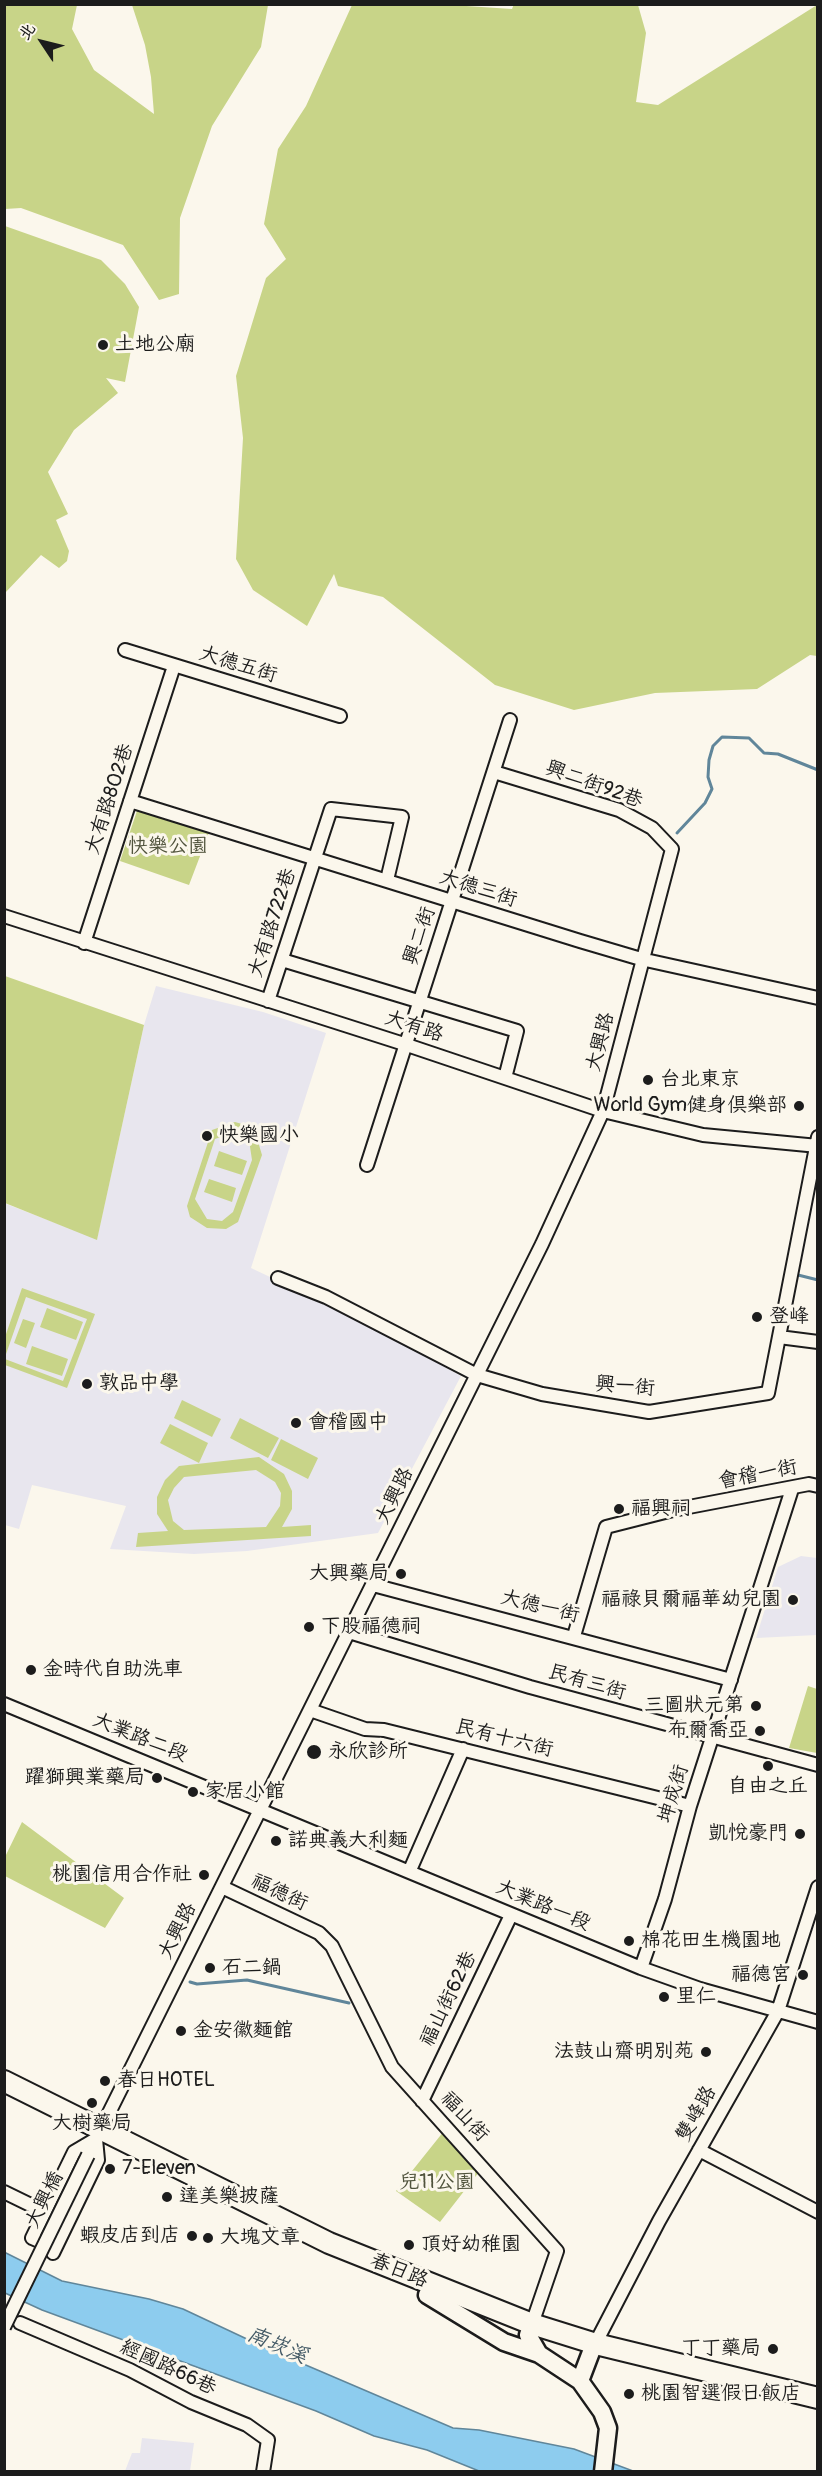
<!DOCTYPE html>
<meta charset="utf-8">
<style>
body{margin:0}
#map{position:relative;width:822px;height:2476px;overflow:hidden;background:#fbf7ec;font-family:Pangolin,"LXGW WenKai TC",sans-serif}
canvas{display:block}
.frame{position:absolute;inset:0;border:6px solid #1c1c1c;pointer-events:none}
.north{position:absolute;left:12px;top:12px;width:60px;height:60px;-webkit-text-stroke:4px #fbf7ec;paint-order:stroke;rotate:305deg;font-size:16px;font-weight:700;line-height:24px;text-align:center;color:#1c1c1c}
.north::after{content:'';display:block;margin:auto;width:21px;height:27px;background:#1c1c1c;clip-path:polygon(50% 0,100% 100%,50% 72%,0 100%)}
</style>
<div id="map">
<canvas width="822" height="2476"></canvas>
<div class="frame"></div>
<div class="north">北</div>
</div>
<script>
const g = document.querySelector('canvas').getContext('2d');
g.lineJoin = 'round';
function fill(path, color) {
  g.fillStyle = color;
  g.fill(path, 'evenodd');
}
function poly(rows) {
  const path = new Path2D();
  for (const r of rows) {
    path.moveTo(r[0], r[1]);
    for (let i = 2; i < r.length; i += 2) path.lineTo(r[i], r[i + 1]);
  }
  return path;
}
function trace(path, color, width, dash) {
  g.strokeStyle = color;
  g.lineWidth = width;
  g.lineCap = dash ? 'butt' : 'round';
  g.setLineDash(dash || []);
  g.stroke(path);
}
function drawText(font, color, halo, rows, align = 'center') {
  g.font = font + ' Pangolin,"LXGW WenKai TC",sans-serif';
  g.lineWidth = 6;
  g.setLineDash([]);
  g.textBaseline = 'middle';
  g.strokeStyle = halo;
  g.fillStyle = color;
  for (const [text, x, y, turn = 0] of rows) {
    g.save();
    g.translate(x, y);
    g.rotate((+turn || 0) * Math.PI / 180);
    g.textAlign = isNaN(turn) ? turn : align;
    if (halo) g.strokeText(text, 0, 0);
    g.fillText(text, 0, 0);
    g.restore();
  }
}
fill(poly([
 [156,986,263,1012,326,1033,251,1268,359,1319,461,1376,378,1533,247,1551,194,1554,110,1549,126,1506,32,1485,19,1529,5,1525,4,1203,97,1239,144,1025],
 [801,1556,817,1558,817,1635,756,1638,778,1567],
 [142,2438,194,2443,190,2471,125,2471,132,2453,140,2453]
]), '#e8e6ee');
fill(poly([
 [4,5,77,5,72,29,94,70,154,114,151,77,145,45,132,5,268,5,261,47,212,126,180,218,179,294,159,300,123,245,21,208,5,209],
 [451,5,512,9,514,4,638,5,646,33,636,102,658,105,817,5,817,656,810,655,757,689,655,693,574,710,495,685,383,597,338,586,334,574,307,626,253,590,236,559,243,438,236,376,266,278,286,259,264,224,278,149,306,106,352,5],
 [5,226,101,260,125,284,139,307,125,382,106,378,118,393,74,430,48,472,68,514,56,520,69,551,67,561,59,568,41,555,5,593],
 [138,808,210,830,189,885,120,861],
 [5,976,144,1025,97,1240,5,1203],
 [235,1122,249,1126,256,1135,262,1155,238,1222,226,1229,207,1228,190,1217,187,1206,212,1130],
 [232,1133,242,1134,249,1140,252,1160,233,1212,222,1221,207,1219,195,1199,215,1139],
 [219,1151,247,1161,242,1175,214,1166],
 [209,1179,236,1188,232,1202,204,1192],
 [22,1288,95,1314,67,1388,5,1365,5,1359,63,1381,87,1319,26,1297,5,1357,5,1337],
 [47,1308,83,1322,76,1340,40,1327],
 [23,1319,35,1323,26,1348,14,1343],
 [32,1346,68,1359,62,1376,26,1364],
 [182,1400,221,1419,212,1437,174,1418],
 [240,1418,279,1438,268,1458,230,1438],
 [170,1424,208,1443,199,1463,160,1443],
 [281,1439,318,1458,308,1479,271,1460],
 [259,1457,284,1474,292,1491,292,1509,282,1527,311,1525,311,1536,136,1547,138,1533,168,1531,157,1514,157,1497,165,1480,179,1466],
 [256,1470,275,1482,281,1493,280,1506,266,1527,184,1530,173,1521,168,1500,174,1488,184,1477],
 [808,1686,817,1689,817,1753,789,1748],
 [22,1822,124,1898,105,1928,5,1876,5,1857],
 [444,2131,479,2172,440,2222,396,2191]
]), '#c8d488');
const water = poly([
 [4,2252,62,2281,149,2299,183,2309,266,2348,453,2428,479,2430,574,2449,633,2471,479,2471,427,2450,374,2436,316,2411,42,2310,5,2293,4,2252]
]);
fill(water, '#8dccee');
trace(water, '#60869a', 1.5);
trace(poly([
 [677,833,705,803,712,789,708,777,709,760,713,746,722,737,749,738,764,753,778,754,818,770],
 [798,1275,818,1280],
 [190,1982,197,1984,247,1980,349,2003]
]), '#60869a', 3);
const street = poly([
 [125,650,340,716],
 [130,801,580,941,641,959,818,998],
 [4,916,404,1044,603,1111,703,1135,818,1146],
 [84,943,174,666],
 [282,960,517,1031,505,1078],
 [268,1001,331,809,402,817,387,880],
 [367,1165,510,720],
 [278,1278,326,1297,477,1375,542,1394,649,1412,768,1393,818,1137],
 [779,1337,818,1342],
 [373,1585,731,1680],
 [349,1632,530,1687,818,1765],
 [574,1636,606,1527,673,1510,809,1484,818,1486],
 [4,1704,641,1968,700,1989,818,2022],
 [310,1710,365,1729,384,1730,690,1806],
 [410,1870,463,1749],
 [222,1887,319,1933,332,1946,392,2067,557,2251,532,2324],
 [641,1968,665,1899,690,1806,792,1489],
 [422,2101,511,1915],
 [699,2150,818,2212],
 [88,2155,542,1244,603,1111,672,849,652,828,619,810,494,772],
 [4,2192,45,2212],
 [53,2253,98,2160,96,2139,74,2152,32,2238,55,2248],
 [20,2323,130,2370,191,2402,247,2425,268,2440,263,2472],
 [593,2348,659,2221,778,2011,818,1887]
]);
const secondary = poly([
 [427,2295,504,2342,539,2354],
 [532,2324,528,2335,539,2354,580,2381,602,2412,608,2428,603,2472],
 [580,2381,591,2352]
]);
const primary = poly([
 [4,2081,329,2243,532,2324,596,2344,818,2398]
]);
trace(street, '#1c1c1c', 16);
trace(secondary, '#1c1c1c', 21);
trace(primary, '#1c1c1c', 24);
trace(street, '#fbf7ec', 12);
trace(secondary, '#fbf7ec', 16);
trace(primary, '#fbf7ec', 20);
const streetBridge = poly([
 [4,2327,88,2155]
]);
trace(streetBridge, '#1c1c1c', 16, []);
trace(streetBridge, '#fbf7ec', 12);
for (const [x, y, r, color] of [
 [103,345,6,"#1c1c1c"],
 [648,1080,6,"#1c1c1c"],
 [799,1106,6,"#1c1c1c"],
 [207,1136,6,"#1c1c1c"],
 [757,1317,6,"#1c1c1c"],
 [87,1384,6,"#1c1c1c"],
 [296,1423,6,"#1c1c1c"],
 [619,1509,6,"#1c1c1c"],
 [401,1574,6,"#1c1c1c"],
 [793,1600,6,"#1c1c1c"],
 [309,1627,6,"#1c1c1c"],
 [31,1670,6,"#1c1c1c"],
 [756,1706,6,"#1c1c1c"],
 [760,1731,6,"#1c1c1c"],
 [314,1752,8,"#1c1c1c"],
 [768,1766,6,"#1c1c1c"],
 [157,1778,6,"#1c1c1c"],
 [193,1792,6,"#1c1c1c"],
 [800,1834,6,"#1c1c1c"],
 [276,1841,6,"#1c1c1c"],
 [204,1875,6,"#1c1c1c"],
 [629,1941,6,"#1c1c1c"],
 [210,1968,6,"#1c1c1c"],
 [803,1975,6,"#1c1c1c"],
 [664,1997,6,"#1c1c1c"],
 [181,2031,6,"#1c1c1c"],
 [706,2052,6,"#1c1c1c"],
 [105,2081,6,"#1c1c1c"],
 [92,2103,6,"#1c1c1c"],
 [110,2169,6,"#1c1c1c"],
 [167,2197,6,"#1c1c1c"],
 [192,2236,6,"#1c1c1c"],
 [208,2238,6,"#1c1c1c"],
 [409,2245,6,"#1c1c1c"],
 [773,2349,6,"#1c1c1c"],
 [629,2394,6,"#1c1c1c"]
]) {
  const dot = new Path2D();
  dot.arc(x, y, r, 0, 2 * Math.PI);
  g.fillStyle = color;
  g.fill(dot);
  trace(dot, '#fbf7ec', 2);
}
drawText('20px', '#1c1c1c', '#fbf7ec', [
 ["土地公廟",115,345],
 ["台北東京",660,1080],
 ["World Gym健身俱樂部",787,1106,"right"],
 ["快樂國小",219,1136],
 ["登峰",769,1317],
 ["敦品中學",99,1384],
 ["會稽國中",308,1423],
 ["福興祠",631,1509],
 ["大興藥局",389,1574,"right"],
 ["福祿貝爾福華幼兒園",781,1600,"right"],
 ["下股福德祠",321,1627],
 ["金時代自助洗車",43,1670],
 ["三圖狀元第",744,1706,"right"],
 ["布爾喬亞",748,1731,"right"],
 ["永欣診所",328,1752],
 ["躍獅興業藥局",145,1778,"right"],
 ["自由之丘",768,1787,"center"],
 ["家居小館",205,1792],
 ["凱悅豪門",788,1834,"right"],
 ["諾典義大利麵",288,1841],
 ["桃園信用合作社",192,1875,"right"],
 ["棉花田生機園地",641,1941],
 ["石二鍋",222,1968],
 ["福德宮",791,1975,"right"],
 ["里仁",676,1997],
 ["金安徽麵館",193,2031],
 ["法鼓山齋明別苑",694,2052,"right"],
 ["春日HOTEL",117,2081],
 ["大樹藥局",92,2124,"center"],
 ["7-Eleven",122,2169],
 ["達美樂披薩",179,2197],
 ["蝦皮店到店",180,2236,"right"],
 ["大塊文章",220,2238],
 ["頂好幼稚園",421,2245],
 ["丁丁藥局",761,2349,"right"],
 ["桃園智選假日飯店",641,2394]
], 'left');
drawText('20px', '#1c1c1c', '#fbf7ec', [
 ["大德五街",238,665,17],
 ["興二街92巷",594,785,20],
 ["大有路802巷",110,799,-72],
 ["大德三街",478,889,18],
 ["大有路722巷",273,923,-72],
 ["興二街",420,936,-71],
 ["大有路",414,1027,18],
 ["大興路",601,1042,-76],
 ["興一街",625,1387,5],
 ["會稽一街",758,1475,-11],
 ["大興路",395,1496,-64],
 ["大德一街",540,1607,14],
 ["民有三街",587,1683,16],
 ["大業路二段",140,1738,22],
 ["民有十六街",504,1739,14],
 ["坤成街",674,1794,-73],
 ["福德街",279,1893,25],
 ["大業路一段",543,1906,23],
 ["大興路",178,1931,-64],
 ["福山街62巷",449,1999,-64],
 ["雙峰路",697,2114,-61],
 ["福山街",464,2117,47],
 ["大興橋",45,2200,-64],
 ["春日路",399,2271,22],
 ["經國路66巷",168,2368,25]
]);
drawText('20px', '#50533c', '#fbf7ec', [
 ["快樂公園",168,847],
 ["兒11公園",437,2183]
]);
drawText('italic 21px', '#445a66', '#fbf7ec', [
 ["南崁溪",277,2346,23]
]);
</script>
